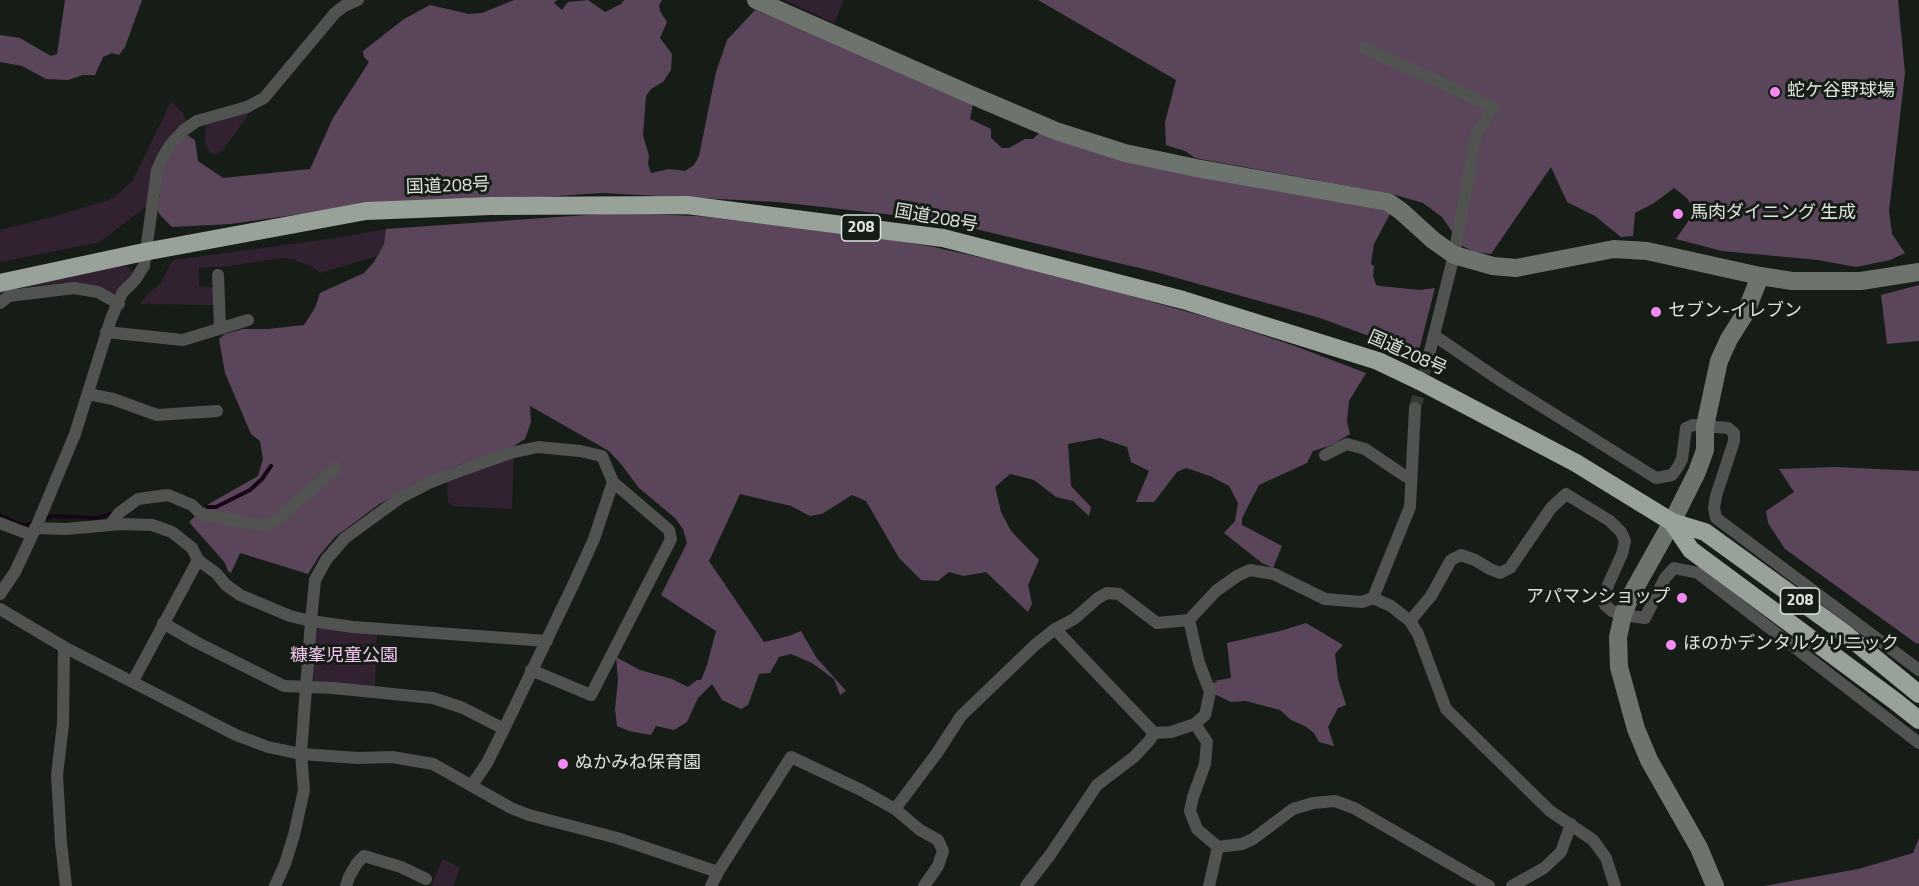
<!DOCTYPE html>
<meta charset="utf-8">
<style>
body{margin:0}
canvas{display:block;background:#161d16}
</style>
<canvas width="1919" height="886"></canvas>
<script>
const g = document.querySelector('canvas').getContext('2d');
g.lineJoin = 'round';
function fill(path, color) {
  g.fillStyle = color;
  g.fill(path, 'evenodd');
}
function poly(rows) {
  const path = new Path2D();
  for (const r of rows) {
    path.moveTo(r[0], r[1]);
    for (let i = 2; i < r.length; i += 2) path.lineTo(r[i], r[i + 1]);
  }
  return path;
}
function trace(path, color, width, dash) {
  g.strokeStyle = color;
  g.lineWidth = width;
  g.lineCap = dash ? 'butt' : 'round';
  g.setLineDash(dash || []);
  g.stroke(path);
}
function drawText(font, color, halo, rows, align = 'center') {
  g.font = font + ' "Titillium Web","Noto Sans JP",sans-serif';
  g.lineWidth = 6;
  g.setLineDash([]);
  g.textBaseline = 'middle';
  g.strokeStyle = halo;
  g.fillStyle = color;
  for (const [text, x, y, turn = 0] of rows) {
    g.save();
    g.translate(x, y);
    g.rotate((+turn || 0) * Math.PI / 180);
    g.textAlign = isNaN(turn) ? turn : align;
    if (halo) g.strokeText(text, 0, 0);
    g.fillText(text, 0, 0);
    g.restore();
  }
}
fill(poly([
 [784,0,844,0,834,23],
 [171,102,183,113,186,121,175,131,155,162,146,206,100,242,0,262,0,230,60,215,114,198,133,180],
 [251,111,223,150,216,155,209,152,205,143,206,125],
 [386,229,384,244,377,256,320,273,313,267,297,261,294,259,281,258,230,266,199,268,199,286,218,288,214,305,140,304,148,294,161,283,170,264,174,260,336,238],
 [123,264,132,270,132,274,115,292,110,301,74,284,61,283,11,289,0,295,0,285],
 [514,453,512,509,453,506,448,502,447,480],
 [312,628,377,631,375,687,315,682,311,673],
 [443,859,460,868,453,886,431,886]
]), '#312131');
fill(poly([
 [65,0,142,0,125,47,119,55,112,53,103,57,95,75,83,75,68,80,46,79,22,66,0,62,0,35,20,38,51,56,57,54],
 [514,0,557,0,554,3,562,10,568,2,588,0,605,12,621,4,624,0,662,0,659,5,660,11,667,22,660,38,672,54,671,70,663,82,651,89,646,96,643,135,649,156,648,164,651,173,669,169,685,171,694,165,699,156,716,72,727,40,755,10,971,97,973,104,970,119,991,129,991,138,1002,148,1009,148,1025,139,1033,139,1043,129,1307,190,1391,212,1374,244,1371,264,1374,266,1373,276,1376,285,1380,286,1420,290,1435,288,1418,354,1320,318,1152,271,1051,247,938,220,778,202,601,193,301,214,231,224,172,227,160,215,157,210,160,194,160,177,168,155,187,135,195,140,198,161,223,178,310,169,333,118,369,62,364,57,363,51,404,19,430,5,469,14,482,13],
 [1038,0,1898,0,1905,73,1889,211,1892,234,1905,253,1890,260,1856,267,1818,260,1722,251,1676,239,1695,211,1687,198,1674,188,1654,203,1635,213,1633,236,1621,237,1595,216,1567,202,1551,167,1491,254,1475,252,1462,246,1442,217,1423,203,1392,194,1195,158,1185,151,1166,145,1165,122,1176,80],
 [615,213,698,216,868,236,934,247,1045,272,1217,320,1295,346,1366,373,1349,401,1347,422,1350,434,1332,445,1313,451,1307,463,1259,485,1242,518,1242,525,1282,546,1273,568,1262,563,1224,533,1235,521,1238,503,1229,486,1210,476,1186,468,1177,472,1154,502,1136,502,1149,471,1131,462,1127,447,1100,438,1068,444,1071,486,1091,507,1089,516,1073,501,1056,497,1034,480,1010,474,995,487,1001,512,1011,531,1039,560,1028,585,1032,604,1028,612,986,572,964,576,949,572,938,581,921,580,899,558,866,501,852,495,822,514,810,516,791,506,740,494,709,561,764,642,789,636,801,631,816,657,846,691,840,695,834,679,812,663,791,654,779,657,770,673,759,674,748,705,741,709,722,700,712,684,698,698,687,722,674,730,656,726,651,735,629,731,617,726,615,709,618,680,616,657,640,670,672,679,688,687,697,680,701,680,707,665,716,631,661,595,687,543,683,529,675,518,639,488,621,464,609,451,530,406,531,422,525,439,512,447,484,458,461,464,411,486,378,505,335,537,319,556,308,574,240,553,231,573,228,571,225,563,189,522,207,505,258,476,263,459,260,441,251,434,225,373,219,339,225,334,243,329,268,329,304,325,315,308,320,293,364,273,374,262,384,244,386,229],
 [1919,285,1919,341,1887,344,1881,295],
 [1836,467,1919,471,1919,643,1917,644,1785,549,1768,523,1766,511,1794,492,1779,469],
 [1306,623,1343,645,1335,654,1338,679,1346,705,1338,708,1328,727,1334,746,1319,742,1314,733,1305,726,1291,720,1280,710,1246,701,1231,702,1210,692,1209,684,1219,681,1213,681,1231,678,1227,643,1280,631],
 [1919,838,1919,886,1764,886,1858,869,1913,853]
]), '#5b455a');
trace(poly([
 [207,507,216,507,250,490,262,479,271,466],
 [0,515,23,526,36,522],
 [43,519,52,516,96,518,115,513]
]), '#170517', 4);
trace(poly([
 [1415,408,1429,355]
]), '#343b34', 12, [12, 6]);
trace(poly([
 [1365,48,1493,107,1476,135,1454,255,1429,355],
 [218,275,220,328],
 [0,303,9,296,74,288,98,292,119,304],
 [106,332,183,340,248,320],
 [1435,336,1501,381,1656,478,1672,475,1678,467,1682,459,1686,428,1693,425,1728,428,1734,433,1734,441,1716,496,1714,508,1716,518,1919,670],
 [88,394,113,399,157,415,217,411],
 [1325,455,1347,444,1365,449,1405,476,1411,478],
 [0,523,31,535],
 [110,525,119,513,138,499,168,495,192,505,201,514,265,526,274,522,336,468],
 [35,528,66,529,121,524,152,525,172,532,192,548,198,560,216,573,226,585,240,595,290,616,311,621,353,627,547,641],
 [0,594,15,572,37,525,75,434,111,319,122,293,135,280,144,266,157,170,163,157,171,144,184,130,197,121,247,107,264,98,335,13,344,6,358,0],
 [1373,598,1410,507,1415,408],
 [0,609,64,647,236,735,268,747,301,754,358,758,392,757,433,764,511,808,529,815,617,838,718,872],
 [1410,621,1431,596,1451,560,1461,555,1475,560,1490,569,1500,573,1510,568,1551,508,1566,494,1610,521,1621,532,1625,541,1622,554,1608,585,1606,595,1605,605,1612,611,1623,615,1645,618,1665,578,1674,568,1698,573,1919,743],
 [163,623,196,642,284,686,333,688,433,698,463,708,504,729],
 [1055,629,1154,733],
 [64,647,63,724,57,775,61,843,66,886],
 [133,681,198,560],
 [1195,724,1207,742,1205,764,1193,797,1190,811,1197,829,1218,847,1242,844,1253,839,1293,809,1313,803,1335,801,1354,808,1489,886],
 [472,785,487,763,504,729,575,581,594,539,613,482],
 [895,809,920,830,938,840,943,851,938,866,924,886],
 [275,886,285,864,294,835,304,790,301,754,311,621,315,580,326,560,345,538,400,498,429,483,465,469,510,453,538,447,580,451,602,456,613,482,669,530,671,539,591,695,531,670],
 [346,886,349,877,357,863,364,856,401,867,426,879],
 [711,886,718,872,791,757,861,790,895,809,937,753,961,716,1035,645,1055,629,1074,619,1098,598,1107,593,1119,594,1157,623,1189,620,1216,591,1237,576,1250,570,1274,574,1325,599,1362,602,1373,598,1391,606,1410,621,1418,634,1446,709,1550,811,1593,840,1606,858,1615,886],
 [1026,886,1050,855,1097,785,1134,757,1149,741,1154,733,1171,732,1195,724,1205,715,1210,692,1199,663,1189,620],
 [1209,886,1218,847],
 [1512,886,1544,868,1561,852,1571,824]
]), '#505350', 12);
trace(poly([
 [756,0,969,94,1056,131,1125,153,1196,168,1388,202,1401,211,1433,240,1454,255,1493,266,1516,268,1614,249,1647,251,1760,276,1792,281,1861,281,1919,272],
 [1715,886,1699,848,1649,760,1636,729,1619,667,1618,637,1623,615,1630,597,1672,522,1697,472,1705,450,1705,426,1719,361,1729,339,1746,312,1760,276]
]), '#6d736d', 18);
trace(poly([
 [0,283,144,252,366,211,491,206,687,205,943,238,1183,300,1378,361,1420,381,1576,463,1672,522,1705,532,1843,632,1919,694],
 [1672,522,1691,550,1895,701,1919,720]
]), '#99a299', 18);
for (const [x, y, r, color] of [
 [1775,92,6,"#f38af1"],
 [1678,214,6,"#f38af1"],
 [1656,312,6,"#f38af1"],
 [1682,598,6,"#f38af1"],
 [1671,645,6,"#f38af1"],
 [563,764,6,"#f38af1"]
]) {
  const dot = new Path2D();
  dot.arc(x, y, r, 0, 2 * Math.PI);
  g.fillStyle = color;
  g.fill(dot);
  trace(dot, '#161d16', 2);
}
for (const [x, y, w] of [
 [861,228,39],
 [1800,601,39]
]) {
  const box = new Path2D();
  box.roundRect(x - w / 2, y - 13, w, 26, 4.5);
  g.fillStyle = '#161d16';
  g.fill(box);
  trace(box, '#dde2dd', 1.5);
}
drawText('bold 16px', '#dde2dd', null, [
 ["208",861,228],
 ["208",1800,601]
]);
drawText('18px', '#dde2dd', '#161d16', [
 ["蛇ケ谷野球場",1787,92],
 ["馬肉ダイニング 生成",1690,214],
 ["セブン-イレブン",1668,312],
 ["アパマンショップ",1670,598,"right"],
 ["ほのかデンタルクリニック",1683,645],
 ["ぬかみね保育園",575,764]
], 'left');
drawText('18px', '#dde2dd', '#161d16', [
 ["国道208号",448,187,-2],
 ["国道208号",936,219,10],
 ["国道208号",1407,354,24]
]);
drawText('18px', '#f4c7f2', '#161d16', [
 ["糠峯児童公園",344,657]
]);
</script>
